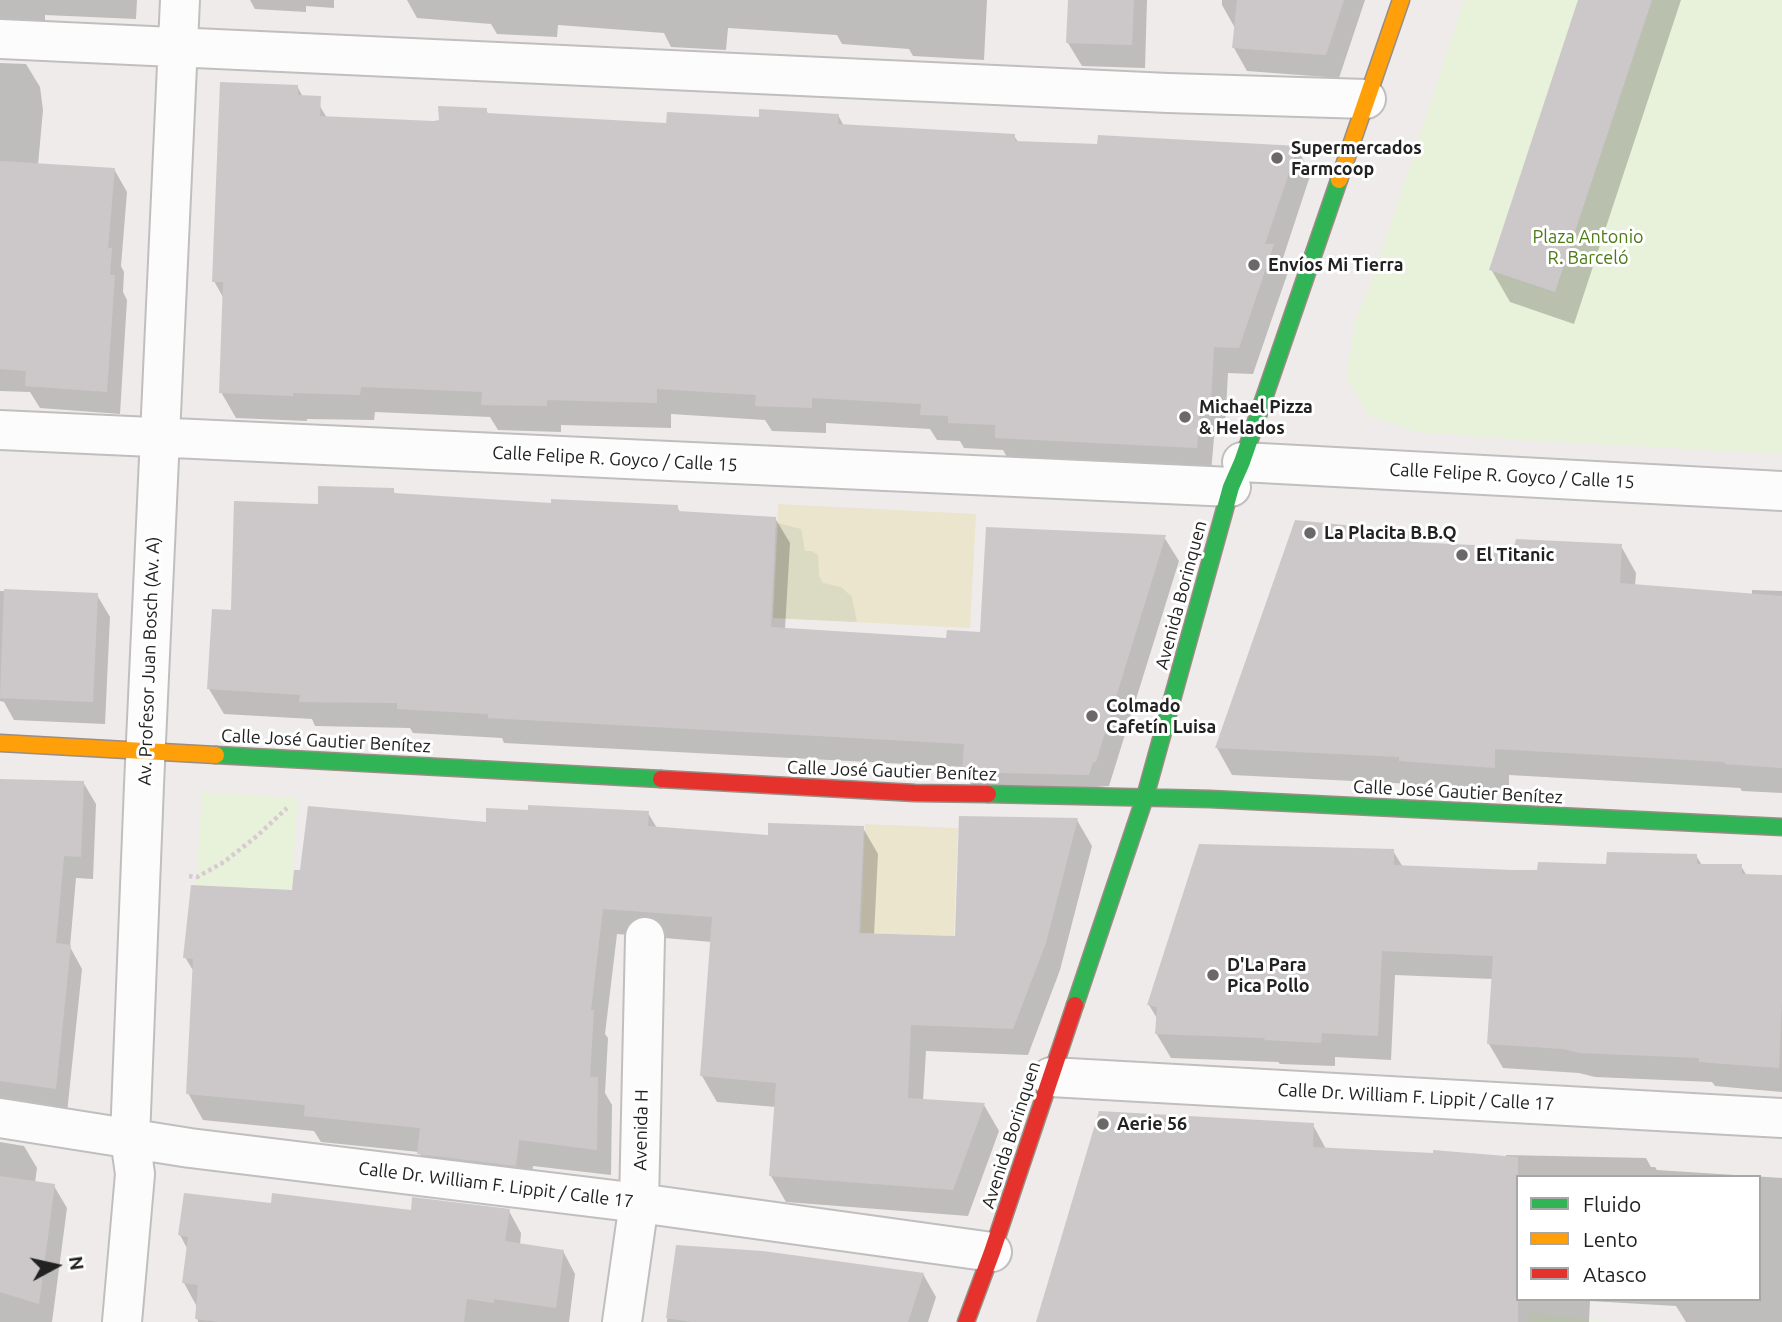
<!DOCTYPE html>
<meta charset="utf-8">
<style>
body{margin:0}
#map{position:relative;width:1782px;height:1322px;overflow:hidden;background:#efebeb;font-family:Ubuntu,sans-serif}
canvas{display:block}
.legend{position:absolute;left:1516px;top:1175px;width:245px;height:126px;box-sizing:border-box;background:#fff;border:2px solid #a7a7a7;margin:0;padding:9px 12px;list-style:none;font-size:21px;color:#222}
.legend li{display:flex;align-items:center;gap:14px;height:35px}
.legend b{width:35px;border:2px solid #a7a7a7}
.north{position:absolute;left:21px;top:1231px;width:70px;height:70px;-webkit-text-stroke:5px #fff;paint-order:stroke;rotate:82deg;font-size:19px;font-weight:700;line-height:28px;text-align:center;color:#222}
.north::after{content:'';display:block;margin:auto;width:24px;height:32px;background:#222;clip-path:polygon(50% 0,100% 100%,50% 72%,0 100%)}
</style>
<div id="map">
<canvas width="1782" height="1322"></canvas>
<ul class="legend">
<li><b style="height:9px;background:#30b455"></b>Fluido</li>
<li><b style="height:9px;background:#ff9f0a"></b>Lento</li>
<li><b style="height:9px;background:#e5322d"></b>Atasco</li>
</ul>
<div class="north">N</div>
</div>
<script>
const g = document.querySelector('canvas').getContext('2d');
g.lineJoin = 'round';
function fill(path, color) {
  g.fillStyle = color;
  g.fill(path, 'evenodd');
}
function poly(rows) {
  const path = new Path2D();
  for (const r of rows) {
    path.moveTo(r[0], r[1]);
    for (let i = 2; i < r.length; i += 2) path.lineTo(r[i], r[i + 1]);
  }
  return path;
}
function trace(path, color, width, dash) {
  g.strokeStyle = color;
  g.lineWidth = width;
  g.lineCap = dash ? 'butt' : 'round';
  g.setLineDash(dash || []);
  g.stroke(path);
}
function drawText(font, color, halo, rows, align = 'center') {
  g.font = font + ' Ubuntu,sans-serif';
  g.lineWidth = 6;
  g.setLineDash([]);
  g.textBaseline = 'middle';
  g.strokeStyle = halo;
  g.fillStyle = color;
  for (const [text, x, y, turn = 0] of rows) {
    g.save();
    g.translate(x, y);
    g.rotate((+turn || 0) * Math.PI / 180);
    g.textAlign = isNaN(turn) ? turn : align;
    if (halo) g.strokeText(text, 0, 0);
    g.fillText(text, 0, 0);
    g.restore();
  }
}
fill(poly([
 [778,504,976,514,970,628,773,618],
 [865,824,958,828,954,936,861,933]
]), '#ebe5cd');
fill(poly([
 [778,523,801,529,805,551,812,551,818,555,819,576,823,583,841,587,852,597,857,622,773,618]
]), '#dbdac3');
fill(poly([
 [1464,0,1782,0,1782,454,1519,440,1418,432,1369,416,1346,376,1355,322,1375,272],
 [202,792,298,798,292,890,196,885],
 [1530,1312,1607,1322,1528,1322]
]), '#e8f1d9');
fill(poly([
 [0,0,137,0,136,19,45,15,45,23,0,45],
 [250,0,334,0,334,8,306,6,306,12,255,9],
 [407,0,987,0,984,60,913,56,909,49,842,44,837,35,728,28,726,50,671,47,664,33,558,25,557,37,497,34,491,24,417,18],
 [1070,0,1147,0,1145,68,1082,66,1068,43],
 [1222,0,1365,0,1339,78,1247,71,1234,48,1235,28,1222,5],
 [1580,0,1681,0,1574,324,1510,302,1491,269],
 [0,63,26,64,40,87,43,110,38,165,114,169,127,192,121,266,124,272,123,292,127,300,120,414,40,408,30,392,0,391],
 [297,86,303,97,315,98,330,123,440,122,486,110,489,115,668,125,838,115,844,126,1014,136,1019,143,1296,147,1311,173,1282,261,1288,272,1253,374,1228,373,1225,427,1214,437,1211,473,1011,464,1003,450,964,448,960,441,937,440,930,429,826,423,826,433,772,431,765,420,671,414,671,428,561,425,561,432,498,430,490,417,375,412,374,420,307,419,307,421,236,418,221,392,224,299,214,281],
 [393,490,396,495,553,505,677,507,680,512,775,518,790,543,785,629,948,640,981,634,1164,537,1179,561,1109,786,978,797,964,772,964,767,504,743,502,738,413,733,410,728,315,726,312,719,224,714,209,689,233,612,319,506],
 [1297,522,1413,534,1419,544,1515,548,1621,546,1636,573,1635,586,1752,596,1752,590,1782,591,1782,793,1742,791,1740,788,1509,775,1509,794,1416,787,1414,784,1232,775,1217,748],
 [0,591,97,595,110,617,105,724,14,720,4,702,0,701],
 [0,781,83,782,96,804,93,879,76,878,70,947,82,969,67,1113,0,1123],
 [648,813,657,828,770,836,863,828,878,854,874,935,956,938,1077,820,1092,846,1060,970,1028,1055,926,1051,923,1101,984,1105,999,1131,968,1216,786,1202,771,1176,776,1107,717,1102,702,1076,712,942,617,934,605,1034,608,1038,605,1093,612,1105,611,1175,533,1166,530,1192,434,1180,419,1152,321,1142,314,1131,203,1120,188,1093,194,972,185,957,294,892,487,824],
 [1393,851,1403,867,1512,872,1608,866,1696,856,1702,865,1741,866,1747,876,1782,876,1782,1092,1715,1086,1712,1082,1595,1077,1579,1073,1503,1068,1489,1044,1493,979,1395,975,1391,1060,1335,1057,1335,1066,1280,1064,1278,1062,1171,1058,1156,1033,1158,1020,1149,1005],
 [1313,1125,1326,1149,1506,1158,1506,1155,1646,1158,1651,1167,1655,1167,1657,1170,1782,1178,1782,1322,1686,1322,1676,1306,1590,1301,1589,1322,1039,1322],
 [1518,1177,1759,1177,1759,1299,1518,1299],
 [0,1142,24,1146,37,1168,35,1183,54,1186,67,1208,52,1322,0,1322],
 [272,1205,412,1212,509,1211,521,1233,520,1245,563,1251,575,1274,569,1322,198,1322,196,1305,184,1283,188,1250,180,1235],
 [677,1247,923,1274,936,1297,928,1322,667,1322]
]), '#0003');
fill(poly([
 [1068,0,1134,0,1132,45,1066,43],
 [1237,0,1344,0,1326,55,1232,48],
 [1578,0,1652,0,1555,292,1489,270],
 [220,82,298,85,298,95,321,96,320,116,434,121,439,120,438,106,487,108,487,113,666,123,667,112,759,117,759,109,839,114,838,124,1015,134,1015,141,1097,144,1098,135,1298,146,1265,244,1274,244,1239,348,1214,347,1211,401,1200,411,1197,448,995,438,995,425,948,423,948,416,920,415,921,404,812,398,812,408,755,406,756,395,657,389,657,403,547,400,547,406,481,405,482,392,361,387,360,395,293,393,293,396,219,393,223,282,212,282],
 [0,161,115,168,108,248,112,248,110,275,115,275,107,392,25,386,26,371,0,369],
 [318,486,394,488,394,493,551,503,551,499,678,505,678,511,776,517,771,627,946,638,947,630,980,632,986,527,1166,535,1096,762,1093,762,1089,775,962,772,964,744,488,718,488,714,397,709,397,703,299,702,300,695,207,689,212,609,231,610,234,501,318,504],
 [1295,520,1414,532,1413,542,1514,547,1516,539,1622,544,1620,583,1782,596,1782,768,1725,764,1724,762,1495,749,1495,768,1399,761,1399,757,1215,748],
 [4,589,98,593,93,702,0,698],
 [0,779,84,781,81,857,64,856,56,943,71,945,56,1089,0,1081],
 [528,805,649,811,648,826,768,835,768,823,864,826,859,933,955,936,959,816,1078,818,1046,943,1013,1029,911,1025,908,1098,985,1103,953,1190,769,1176,776,1083,700,1076,712,917,603,909,591,1010,594,1010,590,1077,598,1077,597,1150,519,1140,516,1166,417,1154,420,1128,304,1116,305,1105,186,1094,193,959,183,958,191,885,292,890,294,870,300,870,308,806,486,822,486,808,528,810],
 [1199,844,1394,849,1394,865,1512,870,1537,870,1538,862,1606,864,1607,852,1697,854,1697,864,1742,864,1742,874,1782,875,1782,1001,1779,1068,1699,1062,1699,1058,1580,1053,1563,1049,1487,1044,1493,956,1382,951,1378,1036,1322,1033,1321,1043,1264,1040,1265,1038,1155,1034,1157,1007,1147,1005],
 [1099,1111,1314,1123,1313,1147,1433,1153,1433,1150,1518,1157,1518,1322,1036,1322],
 [0,1176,55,1184,39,1304,0,1292],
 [184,1193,271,1203,272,1193,411,1210,412,1197,510,1209,505,1241,564,1250,556,1308,494,1299,494,1303,467,1299,464,1322,219,1322,195,1319,198,1285,182,1283,188,1237,178,1235],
 [676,1245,763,1251,924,1273,908,1322,692,1322,666,1318]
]), '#ccc8c9');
const street = poly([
 [0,39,1168,93,1366,99],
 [0,430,1231,487],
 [1242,462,1782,491],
 [1051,1077,1782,1118],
 [0,1118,190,1148,639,1203,992,1252],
 [122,1322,135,1174,130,1138,144,785,180,0],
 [622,1322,639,1203,645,937]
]);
const fast = poly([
 [216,755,661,779],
 [988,794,1210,799,1782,827],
 [1075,1005,1145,797,1231,487,1242,462,1339,180]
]);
const slow = poly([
 [1339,180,1401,0],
 [0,743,216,755]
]);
const jam = poly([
 [661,779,915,793,988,794],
 [966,1322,992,1252,1075,1005]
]);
trace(street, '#c0bebe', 42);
trace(fast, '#998d84', 19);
trace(slow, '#998d84', 19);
trace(jam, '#998d84', 19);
trace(poly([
 [189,876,197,877,224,862,257,836,287,808]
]), '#d7cad0', 4.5, [3.5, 3.5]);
trace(street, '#fdfcfc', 38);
trace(fast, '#30b455', 16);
trace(slow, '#ff9f0a', 16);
trace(jam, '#e5322d', 16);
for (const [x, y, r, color] of [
 [1277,158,7,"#6a6868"],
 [1254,265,7,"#6a6868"],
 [1185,417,7,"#6a6868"],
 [1310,533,7,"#6a6868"],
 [1462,555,7,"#6a6868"],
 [1092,716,7,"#6a6868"],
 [1213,975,7,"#6a6868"],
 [1103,1124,7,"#6a6868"]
]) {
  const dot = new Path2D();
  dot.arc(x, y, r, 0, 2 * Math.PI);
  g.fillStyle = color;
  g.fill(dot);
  trace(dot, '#fff', 2.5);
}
drawText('bold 18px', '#222', '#fff', [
 ["Supermercados",1291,148],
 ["Farmcoop",1291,169],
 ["Envíos Mi Tierra",1268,265],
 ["Michael Pizza",1199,407],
 ["& Helados",1199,428],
 ["La Placita B.B.Q",1324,533],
 ["El Titanic",1476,555],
 ["Colmado",1106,706],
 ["Cafetín Luisa",1106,727],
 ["D'La Para",1227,965],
 ["Pica Pollo",1227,986],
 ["Aerie 56",1117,1124]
], 'left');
drawText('18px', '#4c7b15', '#fff', [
 ["Plaza Antonio",1588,237],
 ["R. Barceló",1588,258]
]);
drawText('18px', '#222', '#fff', [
 ["Calle Felipe R. Goyco / Calle 15",615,459,3],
 ["Calle Felipe R. Goyco / Calle 15",1512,476,3],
 ["Avenida Borinquen",1181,595,-75],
 ["Av. Profesor Juan Bosch (Av. A)",149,661,-88],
 ["Calle José Gautier Benítez",326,741,3],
 ["Calle José Gautier Benítez",892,771,2],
 ["Calle José Gautier Benítez",1458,792,3],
 ["Calle Dr. William F. Lippit / Calle 17",1416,1097,3],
 ["Avenida H",641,1130,-89],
 ["Avenida Borinquen",1011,1135,-72],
 ["Calle Dr. William F. Lippit / Calle 17",496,1185,7]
]);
</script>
